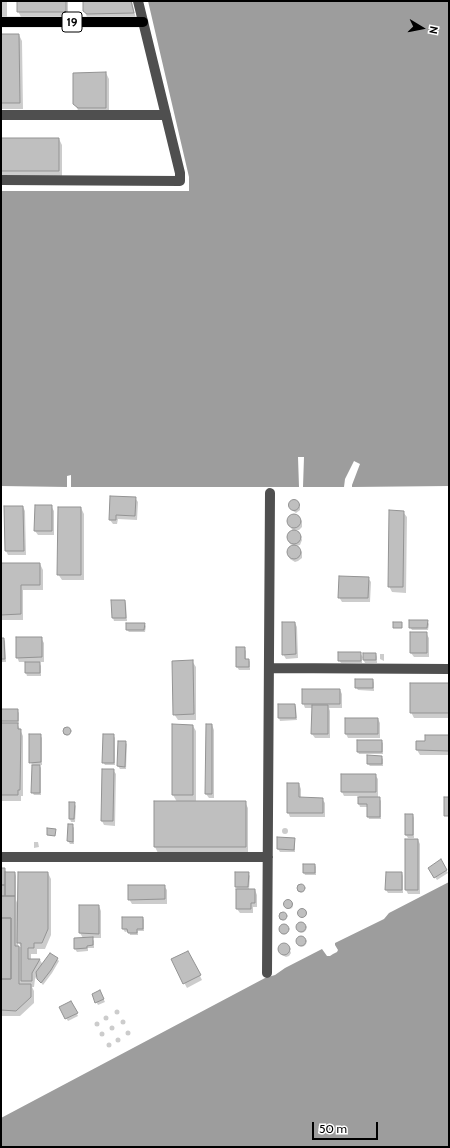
<!DOCTYPE html>
<style>
body{margin:0}
#map{position:relative;width:450px;height:1148px;overflow:hidden;background:#fff;font-family:Cabin,sans-serif}
canvas{display:block}
.frame{position:absolute;inset:0;border:2px solid #000;pointer-events:none}
.north{position:absolute;left:402px;top:8px;width:40px;height:40px;-webkit-text-stroke:3px #fff;paint-order:stroke;rotate:100deg;font-size:11px;font-weight:700;line-height:16px;text-align:center;color:#000}
.north::after{content:'';display:block;margin:auto;width:14px;height:18px;background:#000;clip-path:polygon(50% 0,100% 100%,50% 72%,0 100%)}
.scale{position:absolute;left:312px;top:1122px;width:66px;height:18px;box-sizing:border-box;border:2px solid #000;border-top:0;padding-left:5px;font-size:12px;line-height:14px;white-space:nowrap;color:#000;-webkit-text-stroke:3px #fff;paint-order:stroke}
</style>
<div id="map">
<canvas width="450" height="1148"></canvas>
<div class="frame"></div>
<div class="north">N</div>
<div class="scale">50 m</div>
</div>
<script>
const g = document.querySelector('canvas').getContext('2d');
g.lineJoin = 'round';
function fill(path, color) {
  g.fillStyle = color;
  g.fill(path, 'evenodd');
}
function poly(rows) {
  const path = new Path2D();
  for (const r of rows) {
    if (r.length === 3) {
      path.moveTo(r[0] + r[2], r[1]);
      path.arc(r[0], r[1], r[2], 0, 2 * Math.PI);
      continue;
    }
    path.moveTo(r[0], r[1]);
    for (let i = 2; i < r.length; i += 2) path.lineTo(r[i], r[i + 1]);
  }
  return path;
}
function trace(path, color, width, dash) {
  g.strokeStyle = color;
  g.lineWidth = width;
  g.lineCap = dash ? 'butt' : 'round';
  g.setLineDash(dash || []);
  g.stroke(path);
}
function drawText(font, color, halo, rows, align = 'center') {
  g.font = font + ' Cabin,sans-serif';
  g.lineWidth = 3.5;
  g.setLineDash([]);
  g.textBaseline = 'middle';
  g.strokeStyle = halo;
  g.fillStyle = color;
  for (const [text, x, y, turn = 0] of rows) {
    g.save();
    g.translate(x, y);
    g.rotate((+turn || 0) * Math.PI / 180);
    g.textAlign = isNaN(turn) ? turn : align;
    if (halo) g.strokeText(text, 0, 0);
    g.fillText(text, 0, 0);
    g.restore();
  }
}
fill(poly([
 [148,1,449,1,449,486,352,487,352,485,360,464,354,461,345,479,344,487,303,487,304,457,298,457,299,487,71,487,71,475,67,476,67,487,1,486,1,191,189,191,189,177],
 [449,882,449,1147,1,1147,1,1118,265,978,275,975,285,968,322,949,327,956,330,956,333,954,337,952,338,950,335,945,335,943,384,919,389,913]
]), '#9d9d9d');
fill(poly([
 [1,1,7,1,7,17,1,17],
 [18,1,68,1,68,17,21,17,18,11],
 [84,1,132,1,136,19,91,20,87,17,84,10],
 [1,35,19,35,22,41,23,109,1,109],
 [106,73,109,79,109,114,82,114,78,110,74,103],
 [1,139,59,139,62,145,62,177,1,177],
 [135,498,138,502,137,520,118,519,117,524,113,524,110,520],
 [295,501,300,507,300,510,296,513,293,511,290,505,291,502],
 [51,506,54,511,54,535,38,535,35,531],
 [5,507,23,507,25,511,26,555,8,555,6,551],
 [81,508,84,514,84,580,62,580,58,574],
 [403,512,407,517,406,593,392,592,389,586],
 [292,515,296,515,302,522,302,527,299,530,294,530,299,532,302,540,300,545,296,546,302,553,302,558,298,561,295,562,290,559,289,556,288,550,293,545,290,544,287,537,289,533,293,531,288,523,289,517],
 [1,564,40,564,43,570,43,590,23,590,23,620,1,620],
 [368,578,371,582,370,602,342,602,339,597],
 [112,601,125,601,126,604,127,621,114,621,113,618],
 [427,621,429,624,428,630,412,630,410,627],
 [295,623,297,627,298,658,286,659,283,654],
 [144,624,146,626,145,632,129,632,127,630],
 [426,633,429,638,429,657,414,657,411,653],
 [41,638,44,643,44,662,39,662,41,666,41,676,27,676,26,673,26,662,19,662,17,657],
 [1,639,3,639,5,641,6,662,1,662],
 [237,648,244,648,246,651,246,660,249,660,250,662,250,670,239,670,237,667],
 [360,653,364,659,376,654,377,657,377,663,365,663,362,657,362,663,341,663,339,660],
 [380,654,384,654,384,661,380,659],
 [192,661,196,667,196,720,178,720,174,714],
 [373,680,374,683,374,691,358,690,356,687],
 [449,684,449,718,414,718,411,712],
 [340,690,342,694,342,708,329,708,330,711,330,738,315,738,312,734,313,708,305,708,303,703],
 [295,705,296,707,297,720,280,721,279,718],
 [1,710,17,710,19,713,19,724,17,723,23,736,23,796,21,796,21,801,1,801],
 [346,719,378,719,380,723,380,738,348,738,346,734],
 [212,725,214,730,214,798,209,798,206,794],
 [193,726,196,731,196,802,245,802,248,808,248,852,158,853,155,847,177,802,173,795],
 [67,732,3.5],
 [40,735,42,738,42,765,39,765,41,768,41,795,34,795,32,792,33,765,30,762],
 [113,735,115,738,115,765,105,765,103,762],
 [449,736,449,755,420,755,417,750,417,742,426,742],
 [381,741,383,743,383,754,359,754,358,752],
 [125,742,127,744,126,769,120,769,118,766],
 [381,757,383,759,383,766,370,766,368,764],
 [113,770,116,774,115,826,104,825,102,821],
 [375,775,378,779,378,798,379,798,381,801,381,819,369,819,368,816,368,807,360,807,359,804,359,796,344,796,342,792],
 [299,784,301,789,301,798,322,799,325,803,325,817,290,817,288,812],
 [74,803,76,806,75,822,71,822,70,819],
 [406,815,413,815,414,818,414,838,408,838,406,835],
 [72,825,74,828,74,844,70,844,68,841],
 [285,831,3],
 [278,838,294,839,295,842,295,852,280,852,278,849],
 [406,840,418,840,420,844,420,894,408,894,406,890],
 [34,842,38,842,39,847,34,848],
 [440,861,448,873,437,880,429,868],
 [315,865,316,867,316,875,305,875,304,873],
 [1,869,4,869,7,873,15,873,16,876,16,900,18,905,48,873,51,879,51,935,45,949,37,949,37,954,31,954,31,960,40,960,43,965,57,959,59,961,52,973,43,985,38,979,37,975,35,979,34,987,32,987,34,991,34,1003,20,1016,1,1016],
 [18,941,21,947,18,947],
 [248,873,250,876,249,890,255,890,257,895,257,907,253,907,253,913,240,913,237,909,237,889,236,887],
 [402,873,403,876,403,893,388,893,386,890],
 [301,889,3.5],
 [164,886,167,890,167,904,132,904,129,899],
 [289,905,4],
 [80,906,99,906,101,911,101,938,92,938,94,941,94,948,88,948,88,951,77,952,75,949,83,938,80,933],
 [303,913,4],
 [283,917,3.5],
 [143,918,144,920,144,931,138,931,138,935,130,935,129,931,125,932,123,929],
 [302,928,4.5],
 [284,930,4.5],
 [302,942,4.5],
 [285,944,288,946,291,953,289,956,286,957,282,955,279,947,281,945],
 [190,956,202,980,187,988,172,960],
 [101,994,105,1002,98,1005,93,995],
 [71,1002,78,1016,68,1021,60,1008],
 [117,1012,2.5],
 [106,1018,2.5],
 [123,1022,2.5],
 [97,1024,2.5],
 [112,1028,2.5],
 [128,1033,2.5],
 [102,1034,2.5],
 [118,1040,2.5],
 [109,1045,2.5]
]), '#0003');
const building = poly([
 [17,1,66,1,66,12,17,12,17,1],
 [83,1,131,1,134,13,87,14,83,11,83,1],
 [1,34,19,34,20,103,1,103,1,34],
 [106,72,106,108,78,108,73,104,73,73,106,72],
 [1,138,59,138,59,171,1,171,1,138],
 [110,496,136,497,135,516,116,515,116,520,109,520,110,496],
 [294,505,5.5],
 [35,505,52,505,52,531,34,531,35,505],
 [4,506,23,506,24,551,5,551,4,506],
 [58,507,81,507,81,575,57,575,58,507],
 [389,510,404,511,403,587,388,587,389,510],
 [294,521,7],
 [294,537,7],
 [294,552,7],
 [1,563,40,563,40,585,21,585,21,614,1,615,1,563],
 [339,576,369,577,368,598,338,598,339,576],
 [111,600,125,600,126,618,112,618,111,600],
 [409,620,428,620,427,628,409,628,409,620],
 [282,622,295,622,296,654,282,655,282,622],
 [393,622,402,622,402,628,393,628,393,622],
 [126,623,145,623,144,630,126,630,126,623],
 [410,632,427,632,427,653,410,653,410,632],
 [16,637,42,637,42,657,16,658,16,637],
 [1,638,4,638,5,659,1,659,1,638],
 [236,647,245,647,245,659,249,659,249,667,236,667,236,647],
 [338,652,361,652,361,661,338,661,338,652],
 [363,653,376,653,376,660,363,660,363,653],
 [193,660,194,714,173,715,172,661,193,660],
 [25,662,40,662,40,673,25,673,25,662],
 [355,679,373,679,373,688,355,688,355,679],
 [410,683,449,683,449,713,410,713,410,683],
 [302,689,340,689,340,704,302,704,302,689],
 [278,704,295,704,296,718,278,718,278,704],
 [312,705,328,705,328,734,311,734,312,705],
 [1,709,18,709,18,721,1,721,1,709],
 [345,718,378,718,378,734,345,734,345,718],
 [1,723,18,723,18,729,21,729,20,790,18,790,18,795,1,795,1,723],
 [172,724,193,725,193,795,172,795,172,724],
 [206,724,212,724,212,794,205,794,206,724],
 [67,731,4],
 [29,734,41,734,41,762,29,763,29,734],
 [103,734,114,734,114,763,102,763,103,734],
 [425,735,449,735,449,751,416,750,416,741,425,741,425,735],
 [357,740,382,740,382,752,357,752,357,740],
 [118,741,126,741,125,767,117,766,118,741],
 [367,755,382,756,382,764,367,764,367,755],
 [32,765,40,765,40,793,31,793,32,765],
 [102,769,114,769,113,821,101,821,102,769],
 [341,774,376,774,376,792,341,792,341,774],
 [287,783,299,783,299,797,323,798,323,813,287,813,287,783],
 [358,797,380,797,380,817,367,817,367,804,358,804,358,797],
 [444,797,449,797,449,816,444,816,444,797],
 [154,801,246,801,246,847,154,847,154,801],
 [69,802,75,802,74,819,69,819,69,802],
 [405,814,413,814,413,835,405,835,405,814],
 [68,824,73,824,73,842,67,841,68,824],
 [47,828,56,829,55,836,47,835,47,828],
 [277,837,295,838,294,850,277,849,277,837],
 [405,839,418,839,418,890,405,890,405,839],
 [441,859,447,870,434,878,428,868,441,859],
 [303,864,315,864,315,873,303,873,303,864],
 [1,868,5,868,5,885,1,885,1,868],
 [5,872,15,872,15,896,5,896,5,872],
 [18,872,48,872,48,929,42,943,34,943,34,948,28,948,28,959,40,959,32,973,32,981,21,981,21,943,17,943,18,872],
 [235,872,249,872,248,887,235,887,235,872],
 [386,872,402,872,402,890,385,890,386,872],
 [301,888,4],
 [1,885,5,885,5,896,1,896,1,885],
 [128,885,165,885,165,899,128,900,128,885],
 [236,889,255,889,255,903,251,903,251,909,236,909,236,889],
 [1,896,15,896,15,946,19,946,19,984,31,984,31,997,16,1011,1,1010,1,979,11,979,11,918,1,918,1,896],
 [288,904,4.5],
 [79,905,99,905,99,934,79,933,79,905],
 [302,913,4.5],
 [283,916,4],
 [122,917,143,917,143,929,137,929,137,933,128,933,127,929,122,929,122,917],
 [1,918,11,918,11,979,1,979,1,918],
 [301,927,5],
 [284,929,5],
 [301,941,5],
 [93,937,93,945,87,946,87,948,74,949,74,938,93,937],
 [284,949,6],
 [188,951,201,975,183,984,171,959,188,951],
 [50,953,58,958,51,970,41,983,37,979,36,972,50,953],
 [100,990,104,999,95,1003,92,994,100,990],
 [71,1001,78,1013,65,1019,59,1007,71,1001]
]);
fill(building, '#bfbfbf');
trace(building, '#939393', 1);
const major = poly([
 [1,22,143,22]
]);
trace(major, '#dbdbdb', 11);
trace(poly([
 [1,115,166,115],
 [1,180,180,181,180,173,138,1],
 [269,668,449,669],
 [1,857,268,857],
 [267,973,270,493]
]), '#4f4f4f', 10);
trace(major, '#000', 10);
for (const [x, y, w] of [
 [72,22,20]
]) {
  const box = new Path2D();
  box.roundRect(x - w / 2, y - 10, w, 20, 3);
  g.fillStyle = '#fff';
  g.fill(box);
  trace(box, '#000', 1);
}
drawText('bold 12px', '#000', null, [
 ["19",72,22]
]);
</script>
